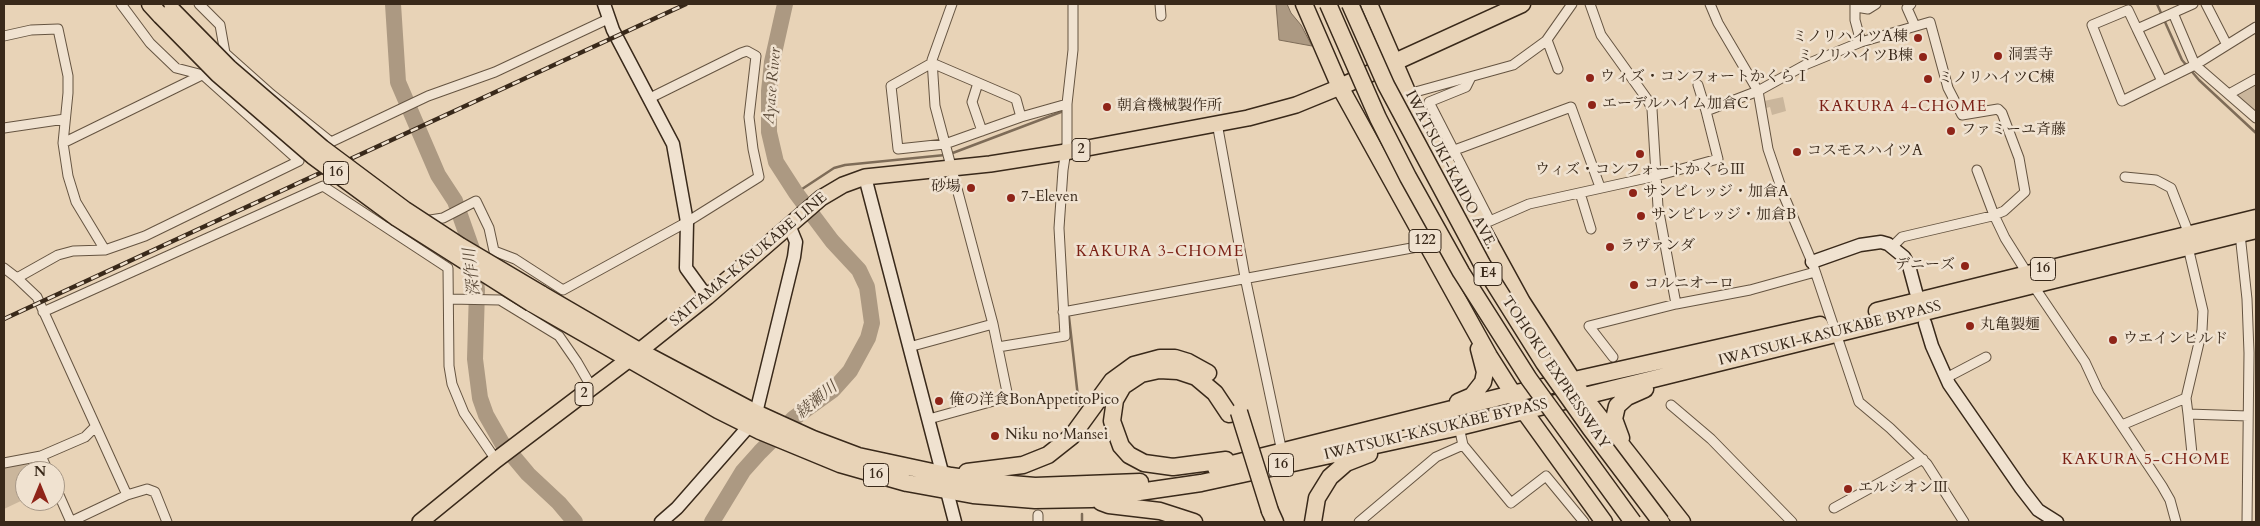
<!DOCTYPE html>
<meta charset="utf-8">
<style>
body{margin:0}
#map{position:relative;width:2260px;height:526px;overflow:hidden;background:#e8d3b7;font-family:Cardo,serif}
canvas{display:block}
.frame{position:absolute;inset:0;border:5px solid #39291a;pointer-events:none}
.north{position:absolute;left:15px;top:461px;width:50px;height:50px;box-sizing:border-box;background:#f0e2d0;border:1px solid #a79887;border-radius:50%;rotate:0deg;font-size:14px;font-weight:700;line-height:20px;text-align:center;color:#39291a}
.north::after{content:'';display:block;margin:auto;width:18px;height:22px;background:#8f2418;clip-path:polygon(50% 0,100% 100%,50% 72%,0 100%)}
</style>
<div id="map">
<canvas width="2260" height="526"></canvas>
<div class="frame"></div>
<div class="north">N</div>
</div>
<script>
const g = document.querySelector('canvas').getContext('2d');
g.lineJoin = 'round';
function fill(path, color) {
  g.fillStyle = color;
  g.fill(path, 'evenodd');
}
function poly(rows) {
  const path = new Path2D();
  for (const r of rows) {
    path.moveTo(r[0], r[1]);
    for (let i = 2; i < r.length; i += 2) path.lineTo(r[i], r[i + 1]);
  }
  return path;
}
function trace(path, color, width, dash) {
  g.strokeStyle = color;
  g.lineWidth = width;
  g.lineCap = dash ? 'butt' : 'round';
  g.setLineDash(dash || []);
  g.stroke(path);
}
function drawText(font, color, halo, rows, align = 'center') {
  g.font = font + ' Cardo,"Noto Serif JP",serif';
  g.lineWidth = 5;
  g.setLineDash([]);
  g.textBaseline = 'middle';
  g.strokeStyle = halo;
  g.fillStyle = color;
  for (const [text, x, y, turn = 0] of rows) {
    g.save();
    g.translate(x, y);
    g.rotate((+turn || 0) * Math.PI / 180);
    g.textAlign = isNaN(turn) ? turn : align;
    if (halo) g.strokeText(text, 0, 0);
    g.fillText(text, 0, 0);
    g.restore();
  }
}
fill(poly([
 [2256,82,2256,109,2254,111,2237,97,2238,92],
 [1783,97,1786,111,1772,115,1770,107,1766,108,1764,101],
 [34,462,40,466,42,471,25,471,25,499,4,509,4,468]
]), '#cab69c');
const water = poly([
 [1276,4,1287,4,1291,13,1301,25,1312,46,1279,40,1276,4]
]);
fill(water, '#ac9982');
trace(water, '#7e6c58', 1);
trace(poly([
 [2157,4,2182,60,2199,80,2256,133],
 [950,154,1061,112],
 [796,193,834,168,845,165,945,155],
 [1069,317,1079,406],
 [1082,522,1082,514]
]), '#7e6c58', 2.5);
trace(poly([
 [393,4,398,82,438,175,455,201,473,252,477,290,475,359,480,398,486,415,502,443,528,474,559,503,575,522],
 [712,522,743,471,760,452,794,418,833,390,850,371,868,338,872,323,867,287,859,270,832,241,796,193,776,162,769,132,769,91,772,62,785,4]
]), '#ac9982', 16);
const street = poly([
 [199,4,220,25,225,53,271,94,331,142,428,96,495,72,608,19],
 [1160,4,1161,16],
 [1590,4,1601,35,1647,99,1652,109,1658,207,1676,304],
 [1710,4,1718,23,1758,91,1768,149,1784,196,1812,262,1859,402,1890,428,1927,464,1964,522],
 [1911,4,1907,8,1915,26],
 [2206,4,2227,45],
 [1856,7,1868,9,1876,4],
 [2173,13,2195,65,2256,118],
 [2137,29,2128,10,2092,25,2122,101,2195,65,2256,27],
 [4,36,31,30,58,29,68,76,68,93,63,143,68,176,76,202,105,250],
 [1547,40,1558,69],
 [1861,42,1930,22,1948,88,1962,115,1998,109,2002,113,2019,158,2025,192,2004,211,1992,216,1902,237,1892,247],
 [1471,77,1466,87,1429,102,1490,221,1529,204,1656,176,1718,159,1706,111,1758,91,1807,64,1861,42,1855,20,1855,4],
 [2162,81,2137,29,2193,4],
 [978,83,972,102,982,131],
 [1698,85,1706,111],
 [1408,94,1513,65,1546,41,1572,4],
 [2229,94,2256,79],
 [1021,117,1016,99,932,63,891,86,898,149,945,144,1021,117,1067,104],
 [1217,123,1245,277,1282,452],
 [4,128,65,119],
 [63,143,204,74],
 [1452,151,1571,107,1600,187],
 [1977,170,1994,215,2005,238,2027,273],
 [2125,177,2156,180,2171,188,2189,234],
 [1580,193,1591,229],
 [424,221,443,218,476,201,489,228,494,251,515,259,563,290,687,222,759,177,753,149,749,117,756,56,747,51,741,53,650,98],
 [387,228,406,224],
 [2240,234,2247,299,2249,353,2247,522],
 [2188,247,2203,311,2202,330,2186,398,2188,414,2248,416],
 [4,268,17,278,37,297,127,495],
 [17,278,58,255,73,251,105,250,145,236,299,161,203,75,176,68,150,43,121,4],
 [2033,285,2085,362,2098,390,2162,486,2170,500,2176,522],
 [449,299,500,300,559,336,577,362,592,388],
 [43,312,323,186,448,268,449,366,452,384,464,413,496,460],
 [1063,312,1428,245],
 [909,347,993,324],
 [998,347,1065,336,1059,228,1063,170,1067,144,1067,104,1073,50,1073,4],
 [1613,357,1589,326,1676,304,1750,290,1815,272],
 [1946,378,1986,357],
 [1671,405,1711,439,1792,522],
 [2188,414,2192,454],
 [929,419,1008,397,993,324,935,106,932,60,952,4],
 [2122,425,2186,398],
 [1459,427,1463,445,1511,503,1546,476,1584,522],
 [4,463,41,456],
 [48,471,41,456,85,437,95,427],
 [55,486,71,522],
 [1834,508,1923,459],
 [1038,515,1038,522],
 [70,522,127,495,147,489,155,492,167,522],
 [1359,522,1436,457,1463,445]
]);
const secondary = poly([
 [604,4,613,30,673,144,687,222,686,268,707,297],
 [865,177,955,522],
 [1812,262,1860,245,1881,242,1888,244,1904,257,1909,266,1916,292],
 [1925,323,1932,346,1949,384,2021,488,2038,510,2057,522],
 [661,522,677,508,749,426,756,413,794,257,796,242,789,225]
]);
const primary = poly([
 [420,522,496,460,628,360,707,297,821,198,843,185,865,177,990,164,1066,152,1248,118,1296,105,1340,87]
]);
const highway = poly([
 [150,4,161,16],
 [1304,4,1340,87,1489,356,1524,411,1604,522],
 [1369,4,1408,94,1522,302,1583,396,1682,522],
 [1340,87,1522,4],
 [541,294,639,351,756,413,813,439,858,456,951,476,999,483,1035,486,1140,482],
 [531,303,718,410,760,431,840,464,907,483,973,495,1035,500,1091,499,1201,483,1459,427,2256,230],
 [1877,311,2256,218],
 [1458,402,1472,396,1483,382,1485,372,1479,349],
 [1621,438,1614,419,1617,406,1627,397,1645,389],
 [1226,460,1173,467,1144,463,1129,455,1121,446,1112,421,1115,400,1123,386,1141,374,1159,370,1178,371,1196,377,1215,393,1229,414],
 [1216,468,1512,394,1820,325],
 [967,472,1023,465,1048,455,1072,436,1112,381,1134,365,1160,358,1175,358,1188,362,1208,373],
 [1101,502,1109,505,1160,511,1194,522],
 [1270,511,1275,522],
 [1313,522,1317,498,1330,477,1346,463,1369,454]
]);
trace(street, '#655441', 11);
trace(secondary, '#39291a', 15);
trace(primary, '#39291a', 18);
trace(highway, '#39291a', 19);
trace(street, '#f0e2d0', 9);
trace(secondary, '#f0e2d0', 12);
trace(primary, '#e8d3b7', 15);
trace(highway, '#e8d3b7', 16);
const rail = poly([
 [4,319,686,4]
]);
trace(rail, '#39291a', 4.5);
trace(rail, '#f0e2d0', 2.5, [8]);
const highwayBridge = poly([
 [1328,4,1378,118,1408,177,1461,272,1529,379,1633,522],
 [1350,4,1386,85,1482,264,1544,363,1590,428,1661,522],
 [172,10,229,68,322,148,405,210,460,246,541,294],
 [161,16,218,74,313,156,397,218,531,303],
 [1239,412,1270,511]
]);
trace(highwayBridge, '#39291a', 19, []);
trace(highwayBridge, '#e8d3b7', 16);
for (const [x, y, r, color] of [
 [1918,38,5,"#8f2418"],
 [1998,56,5,"#8f2418"],
 [1923,57,5,"#8f2418"],
 [1590,78,5,"#8f2418"],
 [1928,79,5,"#8f2418"],
 [1592,105,5,"#8f2418"],
 [1107,107,5,"#8f2418"],
 [1951,131,5,"#8f2418"],
 [1797,152,5,"#8f2418"],
 [1640,154,5,"#8f2418"],
 [971,188,5,"#8f2418"],
 [1633,193,5,"#8f2418"],
 [1011,198,5,"#8f2418"],
 [1641,216,5,"#8f2418"],
 [1610,247,5,"#8f2418"],
 [1965,266,5,"#8f2418"],
 [1634,285,5,"#8f2418"],
 [1970,326,5,"#8f2418"],
 [2113,340,5,"#8f2418"],
 [939,401,5,"#8f2418"],
 [995,436,5,"#8f2418"],
 [1848,489,5,"#8f2418"]
]) {
  const dot = new Path2D();
  dot.arc(x, y, r, 0, 2 * Math.PI);
  g.fillStyle = color;
  g.fill(dot);
  trace(dot, '#f0e2d0', 2);
}
for (const [x, y, w] of [
 [1081,150,18],
 [336,173,25],
 [1425,241,32],
 [2043,269,25],
 [1488,274,28],
 [584,394,18],
 [1281,465,25],
 [876,475,25]
]) {
  const box = new Path2D();
  box.roundRect(x - w / 2, y - 11.5, w, 23, 4);
  g.fillStyle = '#f0e2d0';
  g.fill(box);
  trace(box, '#39291a', 1);
}
drawText('bold 14px', '#39291a', null, [
 ["2",1081,150],
 ["16",336,173],
 ["122",1425,241],
 ["16",2043,269],
 ["E4",1488,274],
 ["2",584,394],
 ["16",1281,465],
 ["16",876,475]
]);
drawText('15px', '#39291a', '#f0e2d0', [
 ["ミノリハイツA棟",1908,38,"right"],
 ["洞雲寺",2008,56],
 ["ミノリハイツB棟",1913,57,"right"],
 ["ウィズ・コンフォートかくらⅠ",1600,78],
 ["ミノリハイツC棟",1938,79],
 ["エーデルハイム加倉C",1602,105],
 ["朝倉機械製作所",1117,107],
 ["ファミーユ斉藤",1961,131],
 ["コスモスハイツA",1807,152],
 ["ウィズ・コンフォートかくらⅢ",1640,171,"center"],
 ["砂場",961,188,"right"],
 ["サンビレッジ・加倉A",1643,193],
 ["7-Eleven",1021,198],
 ["サンビレッジ・加倉B",1651,216],
 ["ラヴァンダ",1620,247],
 ["デニーズ",1955,266,"right"],
 ["コルニオーロ",1644,285],
 ["丸亀製麺",1980,326],
 ["ウエインヒルド",2123,340],
 ["俺の洋食BonAppetitoPico",949,401],
 ["Niku no Mansei",1005,436],
 ["エルシオンⅢ",1858,489]
], 'left');
drawText('15px', '#39291a', '#f0e2d0', [
 ["IWATSUKI-KAIDO AVE.",1450,170,62],
 ["SAITAMA-KASUKABE LINE",749,260,-40],
 ["IWATSUKI-KASUKABE BYPASS",1830,334,-14],
 ["TOHOKU EXPRESSWAY",1555,373,56],
 ["IWATSUKI-KASUKABE BYPASS",1436,430,-13]
]);
drawText('italic 16px', '#5c4b39', '#f0e2d0', [
 ["Ayase River",773,86,-85],
 ["深作川",473,272,-96],
 ["綾瀬川",817,401,-39]
]);
g.letterSpacing = '1px';
drawText('16px', '#7a1f14', '#f0e2d0', [
 ["KAKURA 4-CHOME",1903,107],
 ["KAKURA 3-CHOME",1160,252],
 ["KAKURA 5-CHOME",2146,460]
]);
g.letterSpacing = '0px';
</script>
